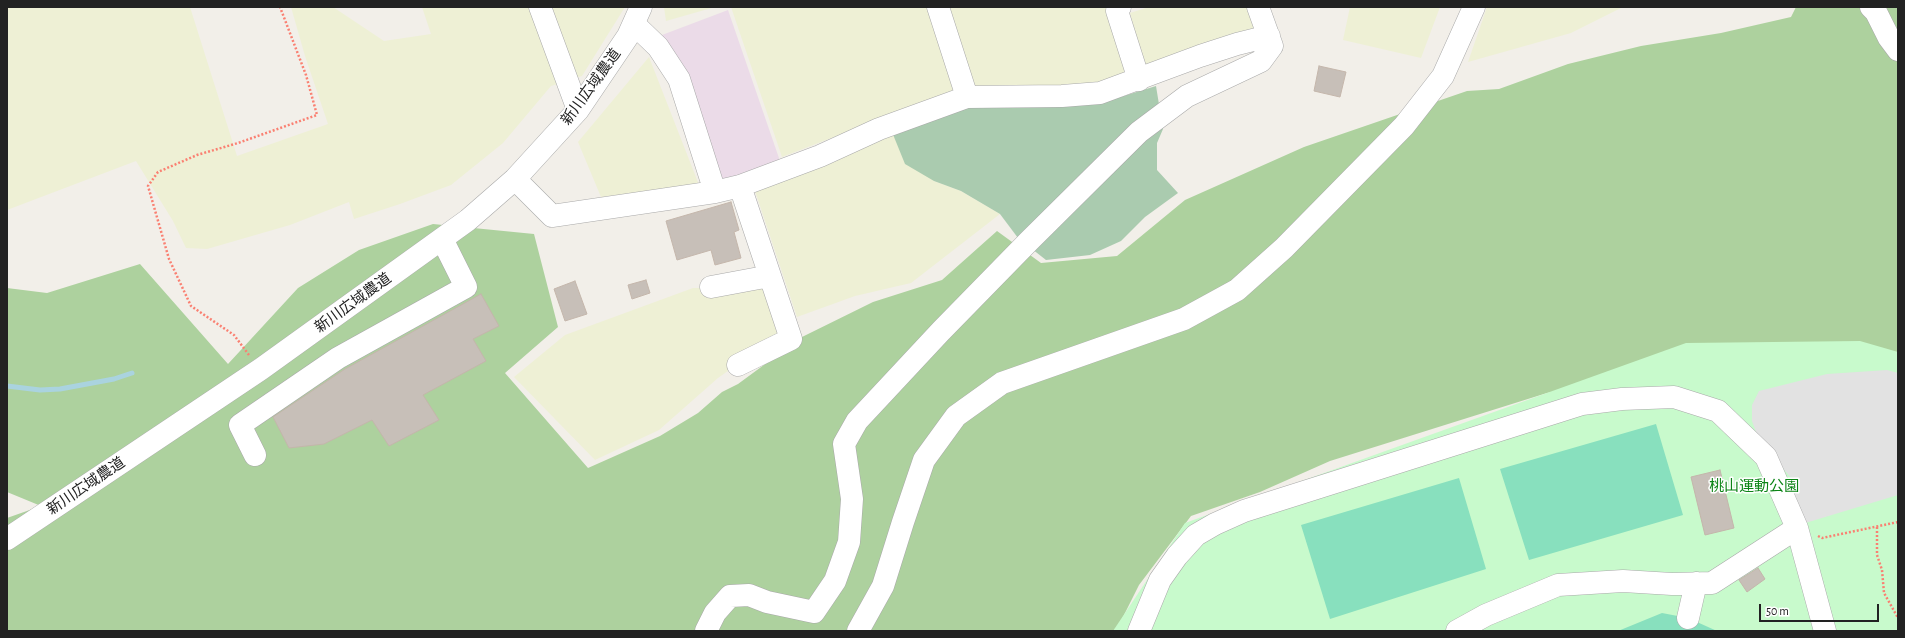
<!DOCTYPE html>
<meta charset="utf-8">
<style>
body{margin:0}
#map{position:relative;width:1905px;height:638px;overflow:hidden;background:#f2efe9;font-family:"Alegreya Sans",sans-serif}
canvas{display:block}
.frame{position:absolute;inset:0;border:8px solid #222;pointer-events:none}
.scale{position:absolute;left:1759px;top:604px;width:120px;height:18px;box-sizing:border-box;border:2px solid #222;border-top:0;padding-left:5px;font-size:12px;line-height:14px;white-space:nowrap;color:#222;-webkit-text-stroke:3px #fff;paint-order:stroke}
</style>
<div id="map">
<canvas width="1905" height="638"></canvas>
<div class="frame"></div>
<div class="scale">50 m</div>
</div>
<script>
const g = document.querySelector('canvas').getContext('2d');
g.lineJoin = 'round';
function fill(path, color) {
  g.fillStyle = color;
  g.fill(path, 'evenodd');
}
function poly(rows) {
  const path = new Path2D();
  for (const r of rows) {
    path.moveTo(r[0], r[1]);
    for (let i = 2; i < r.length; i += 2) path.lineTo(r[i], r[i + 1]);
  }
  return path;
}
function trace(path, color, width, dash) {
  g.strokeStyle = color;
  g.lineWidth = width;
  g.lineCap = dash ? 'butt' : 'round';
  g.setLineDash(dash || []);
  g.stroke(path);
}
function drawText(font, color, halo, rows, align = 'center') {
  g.font = font + ' "Alegreya Sans","Noto Sans JP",sans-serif';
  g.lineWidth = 3;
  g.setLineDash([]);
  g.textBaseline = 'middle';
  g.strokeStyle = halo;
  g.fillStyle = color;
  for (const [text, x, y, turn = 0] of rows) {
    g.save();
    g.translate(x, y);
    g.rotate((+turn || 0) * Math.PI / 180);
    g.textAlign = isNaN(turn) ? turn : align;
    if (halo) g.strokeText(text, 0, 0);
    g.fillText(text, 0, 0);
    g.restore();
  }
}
fill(poly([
 [728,10,780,161,721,184,684,76,662,35]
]), '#ebdbe8');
fill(poly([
 [7,7,190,7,237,156,328,124,305,56,291,7,333,7,384,41,431,34,422,7,625,7,582,76,551,86,503,143,451,185,400,204,354,219,349,202,290,225,207,249,186,248,173,221,136,161,7,210],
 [664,7,715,7,666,21],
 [731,7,927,7,956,90,782,157],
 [946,7,1109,7,1129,76,1097,85,974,90],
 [1149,7,1247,7,1258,30,1145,69,1130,13],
 [1350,7,1440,7,1421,58,1343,40],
 [1487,7,1623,7,1571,33,1468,62],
 [649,57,699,185,601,197,578,142],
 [892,132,934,181,961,191,1000,214,911,283,855,296,797,317,755,191],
 [693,288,763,288,779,335,718,378,659,430,595,460,514,377,565,335]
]), '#eef0d5');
fill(poly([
 [1796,7,1898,7,1898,365,1706,358,1547,393,1330,461,1260,492,1191,516,1139,585,1116,631,7,631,7,518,41,506,7,492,7,288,47,293,140,264,228,364,298,288,359,250,433,224,534,234,558,327,505,373,588,468,660,436,698,413,722,392,738,384,802,337,873,302,942,280,997,231,1041,263,1117,256,1185,200,1304,147,1467,91,1499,89,1568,64,1641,46,1721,33,1791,17]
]), '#add19e');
fill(poly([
 [1156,86,1163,129,1157,143,1157,170,1178,193,1145,217,1121,241,1090,255,1046,260,1018,238,1000,214,961,191,934,181,905,164,892,132,969,107,1114,99]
]), '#aacbaf');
fill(poly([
 [1860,341,1898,352,1898,631,1113,631,1185,523,1686,343]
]), '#c8facc');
fill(poly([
 [1656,424,1683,515,1529,560,1500,469],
 [1459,478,1486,569,1330,619,1301,525],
 [1662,613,1688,618,1717,631,1618,631]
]), '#88e0be');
fill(poly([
 [1887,370,1898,373,1898,495,1802,524,1786,489,1792,479,1759,440,1752,421,1752,405,1759,391,1827,374]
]), '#e2e2e2');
trace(poly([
 [7,386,40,390,60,389,114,379,132,373]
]), '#aad3df', 5);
const building = poly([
 [1319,66,1346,72,1340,97,1314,91,1319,66],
 [731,202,739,230,734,232,741,258,715,265,711,250,677,260,666,221,731,202],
 [646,280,650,293,632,299,628,285,646,280],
 [575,281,587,314,565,321,554,289,575,281],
 [481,294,499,326,473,339,486,361,423,395,439,420,389,446,372,420,324,444,289,448,273,417,345,369,481,294],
 [1720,470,1734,528,1705,535,1691,477,1720,470],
 [1758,568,1765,579,1747,592,1739,580,1758,568]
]);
fill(building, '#c7bfb8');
trace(building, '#c4b6ab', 1);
const minor = poly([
 [540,7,578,110],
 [938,7,967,97],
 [1120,7,1117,11,1139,80],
 [1871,7,1876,12,1889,38,1898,50],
 [634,24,658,47,679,79,715,192],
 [515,179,552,216,715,192,740,186,820,156,879,129,967,97,1062,96,1100,93,1200,56,1237,44,1269,36],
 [711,287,770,276],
 [738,365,791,339,740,186],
 [255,455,240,425,338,358,466,287,442,239],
 [7,539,261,369,468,220,515,179,578,110,628,36,641,7],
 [1688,618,1696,583],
 [706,631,715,613,730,596,749,595,767,602,814,612,835,581,849,542,852,499,844,444,857,421,941,331,1029,241,1139,132,1187,96,1261,61,1272,46,1258,7],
 [858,631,883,586,903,522,924,460,956,416,1002,383,1184,319,1237,290,1284,248,1404,126,1443,76,1474,7],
 [1139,631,1160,580,1177,556,1196,535,1215,524,1244,511,1582,404,1622,399,1674,397,1718,411,1766,457,1797,528,1825,631],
 [1457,631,1486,615,1558,585,1623,581,1672,584,1712,583,1797,528]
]);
trace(minor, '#a9a9a9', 23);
trace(poly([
 [249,355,234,335,191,306,169,259,148,186,158,172,197,155,238,143,317,115,306,75,280,7],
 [1877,527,1877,555,1882,570,1884,593,1898,618],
 [1818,536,1822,538,1898,522]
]), '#fa8072', 2.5, [2, 2]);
trace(minor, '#fff', 22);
drawText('15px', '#222', '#fff', [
 ["新川広域農道",591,87,-54],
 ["新川広域農道",353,303,-36],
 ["新川広域農道",86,486,-34]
]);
drawText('15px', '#0c8416', '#fff', [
 ["桃山運動公園",1754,486]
]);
</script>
